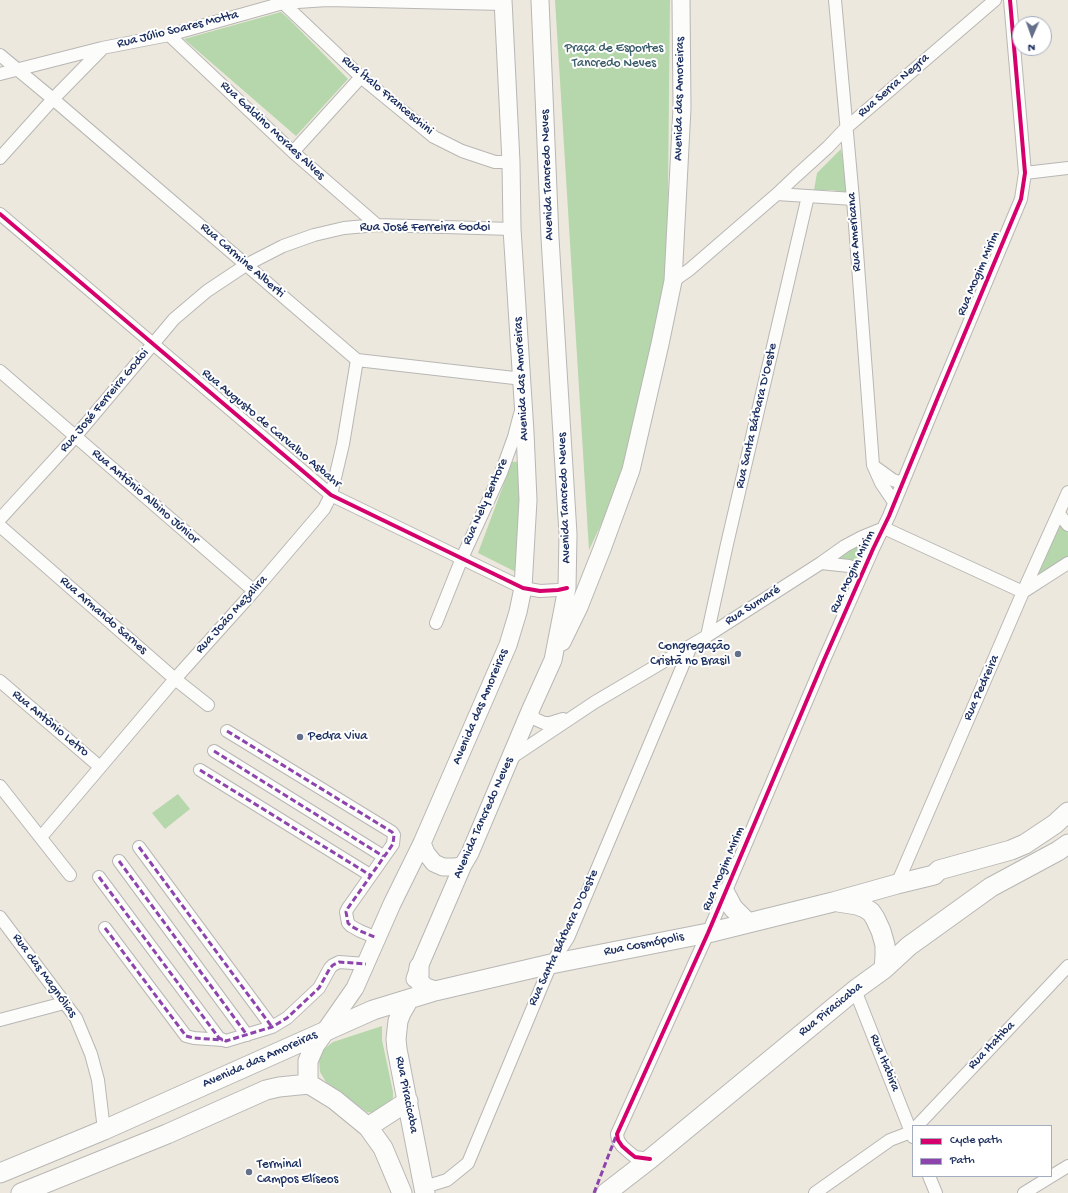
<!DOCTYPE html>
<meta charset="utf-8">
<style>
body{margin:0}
#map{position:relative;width:1068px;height:1193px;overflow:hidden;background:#ede8dd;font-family:"Gochi Hand",sans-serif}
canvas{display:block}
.legend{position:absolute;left:912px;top:1125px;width:140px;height:52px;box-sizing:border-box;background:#fff;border:1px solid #a4acbf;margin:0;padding:5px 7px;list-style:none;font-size:12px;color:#1b2f5e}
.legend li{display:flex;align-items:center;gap:8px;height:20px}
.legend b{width:20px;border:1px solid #a4acbf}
.north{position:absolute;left:1012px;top:16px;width:40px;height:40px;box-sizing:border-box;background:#fff;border:1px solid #a4acbf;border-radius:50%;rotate:182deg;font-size:11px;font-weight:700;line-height:16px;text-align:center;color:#1b2f5e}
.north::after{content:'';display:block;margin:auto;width:14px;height:18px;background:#64708a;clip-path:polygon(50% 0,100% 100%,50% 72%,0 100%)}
</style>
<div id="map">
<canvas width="1068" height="1193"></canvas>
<ul class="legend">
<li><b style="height:5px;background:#d6006c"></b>Cycle path</li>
<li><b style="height:5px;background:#8e44ad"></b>Path</li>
</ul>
<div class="north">N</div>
</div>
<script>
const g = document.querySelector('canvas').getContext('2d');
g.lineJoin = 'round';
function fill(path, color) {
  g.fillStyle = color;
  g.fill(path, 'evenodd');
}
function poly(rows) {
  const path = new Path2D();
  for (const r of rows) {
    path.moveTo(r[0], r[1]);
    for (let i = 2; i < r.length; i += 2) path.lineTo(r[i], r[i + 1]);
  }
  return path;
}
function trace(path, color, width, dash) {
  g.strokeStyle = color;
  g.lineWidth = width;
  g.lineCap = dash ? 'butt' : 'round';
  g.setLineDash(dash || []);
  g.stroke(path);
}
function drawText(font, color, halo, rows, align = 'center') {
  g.font = font + ' "Gochi Hand",sans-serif';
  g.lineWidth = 4;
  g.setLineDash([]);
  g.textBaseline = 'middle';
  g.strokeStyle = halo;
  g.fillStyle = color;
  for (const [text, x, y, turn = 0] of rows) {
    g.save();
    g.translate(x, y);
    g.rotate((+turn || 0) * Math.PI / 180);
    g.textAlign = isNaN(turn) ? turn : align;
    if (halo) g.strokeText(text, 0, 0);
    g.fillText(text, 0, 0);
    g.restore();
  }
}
fill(poly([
 [555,0,670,0,667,288,627,469,589,550],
 [281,12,290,20,348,79,296,136,184,39],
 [841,149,848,193,832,190,814,190,817,173],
 [522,461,518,573,478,553,512,462],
 [1059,520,1068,533,1068,558,1031,583],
 [871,537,861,571,832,559],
 [178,794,190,809,165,829,152,813],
 [382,1026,382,1040,393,1092,393,1097,391,1102,376,1113,372,1113,367,1112,326,1082,320,1072,319,1060,324,1049,333,1042]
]), '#b5d7ab');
const street = poly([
 [835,0,853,199,873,465,881,483,894,502],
 [281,1,361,77,434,137,462,151,495,162,511,162],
 [169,35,293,152,377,225],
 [0,55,53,99,357,360,523,379],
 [0,74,102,48,169,35,283,3,327,0,503,4],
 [293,152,361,77],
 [0,158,53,99,102,49],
 [1025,173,1068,168],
 [777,194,853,199],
 [0,214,331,495,523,588,540,591,558,590,567,588],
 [673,281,689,270,777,194,796,176,828,147,846,128,995,0],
 [0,371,254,591],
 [875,467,893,480,902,483],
 [1059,514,1068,525],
 [0,519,75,437,174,319,207,291,246,265,283,246,314,235,344,228,377,225,512,229],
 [0,526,175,679,208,705],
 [821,563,849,566,854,568,861,576],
 [436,623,462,558,501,473,514,437,520,414],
 [707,636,727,544,808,196],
 [0,681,100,767],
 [530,711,535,719,544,723,550,723,563,719],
 [227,731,392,832,394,835,393,844,348,908,346,912,348,923,351,926,360,931,377,938],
 [214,751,383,856],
 [511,758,595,702,707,636,821,563,845,546,862,537,884,528,1023,592,1068,563],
 [200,770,370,875],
 [0,786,70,875],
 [41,837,175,679,254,591,324,509,331,495,343,444,357,360],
 [139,847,272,1027],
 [119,861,247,1035],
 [99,877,219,1038,226,1041,272,1027,287,1018,319,988,330,968,333,965,339,962,366,964],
 [897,884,1023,592,1068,492],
 [0,917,76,1018,91,1054,98,1080,104,1130],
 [105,928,186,1036,194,1038,223,1040],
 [855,990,913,1137],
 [0,1020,64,1003],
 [917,1126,1068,966],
 [650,1159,635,1157,630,1153,622,1146,618,1140,617,1134,708,933,824,660,873,549,889,516,938,397,1021,199,1025,173,1010,0],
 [929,1176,936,1193],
 [424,1185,434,1184,447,1180,468,1163,551,964,568,938,691,646],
 [815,1193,890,1140,911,1132,913,1130],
 [1024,1193,1068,1166]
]);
const secondary = poly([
 [562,642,579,607,602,549,631,470,660,344,673,281,682,108,681,0],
 [422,843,426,853,434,863,443,867,456,867,463,865],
 [415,979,419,967,463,865,470,853,530,711,553,660,567,588,568,534,550,238,540,0],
 [325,1031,355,988,392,904,422,843,508,645,518,612,523,588,528,500,525,432,512,229,511,162,503,0]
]);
const primary = poly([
 [725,893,733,908,748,923],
 [838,902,857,905,865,908,871,912,875,918,881,931,885,945,885,956,884,969],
 [419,967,419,980,421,984,426,988,435,991],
 [409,999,401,1013,398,1021,396,1039,397,1049,425,1193],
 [309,1084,335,1100,368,1127,383,1148,402,1193],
 [309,1084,308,1077,308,1061,315,1045,325,1031],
 [368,1127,408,1101],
 [0,1173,104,1130,373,1010,435,991,551,964,708,933,833,902,897,884,934,875,939,870,1011,850,1025,844,1055,824,1068,812],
 [21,1193,167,1134,266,1090,279,1087,309,1084],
 [606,1193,650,1159,855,990,884,969,909,946,991,887,1058,851,1068,844]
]);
trace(street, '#b8b7b5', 14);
trace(secondary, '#b8b7b5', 19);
trace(primary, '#b8b7b5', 21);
trace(street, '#fcfcfa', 12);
trace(secondary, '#fcfcfa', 17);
trace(primary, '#fcfcfa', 19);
trace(poly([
 [227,731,392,832,394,835,393,844,348,908,346,912,348,923,351,926,360,931,377,938],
 [214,751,383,856],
 [200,770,370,875],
 [139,847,272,1027],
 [119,861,247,1035],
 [99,877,219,1038,226,1041,272,1027,287,1018,319,988,330,968,333,965,339,962,366,964],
 [105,928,186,1036,194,1038,223,1040],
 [594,1193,616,1136]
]), '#8e44ad', 3, [6, 3]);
trace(poly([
 [0,214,331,495,523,588,540,591,558,590,567,588],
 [650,1159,635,1157,630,1153,622,1146,618,1140,617,1134,708,933,824,660,873,549,889,516,938,397,1021,199,1025,173,1010,0]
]), '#d6006c', 4);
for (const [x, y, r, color] of [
 [738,654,4,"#64708a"],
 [300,737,4,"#64708a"],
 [249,1172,4,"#64708a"]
]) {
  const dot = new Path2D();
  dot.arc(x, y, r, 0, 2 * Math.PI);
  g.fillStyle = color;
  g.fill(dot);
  trace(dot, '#fff', 1.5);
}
drawText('13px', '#1b2f5e', '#fff', [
 ["Rua Júlio Soares Motta",178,30,-14],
 ["Rua Serra Negra",894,86,-41],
 ["Rua Ítalo Franceschini",387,96,40],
 ["Avenida das Amoreiras",680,99,-89],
 ["Rua Galdino Moraes Alves",272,131,43],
 ["Avenida Tancredo Neves",548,175,-92],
 ["Rua José Ferreira Godoi",425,228],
 ["Rua Americana",855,232,-94],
 ["Rua Carmine Alberti",242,261,41],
 ["Rua Mogim Mirim",979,274,-67],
 ["Avenida das Amoreiras",522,379,-93],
 ["Rua José Ferreira Godoi",105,401,-50],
 ["Rua Santa Bárbara D'Oeste",757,416,-77],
 ["Rua Augusto de Carvalho Asbahr",271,429,40],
 ["Rua Antônio Albino Júnior",145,497,41],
 ["Avenida Tancredo Neves",565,498,-92],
 ["Rua Nely Bentore",486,502,-66],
 ["Rua Mogim Mirim",853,572,-65],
 ["Rua Sumaré",753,606,-33],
 ["Rua João Mezalira",232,615,-48],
 ["Rua Armando Sarnes",103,616,41],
 ["Rua Pedreira",982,688,-66],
 ["Avenida das Amoreiras",481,707,-67],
 ["Rua Antônio Letro",50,724,40],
 ["Avenida Tancredo Neves",484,818,-66],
 ["Rua Mogim Mirim",724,869,-67],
 ["Rua Santa Bárbara D'Oeste",564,938,-65],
 ["Rua Cosmópolis",644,945,-11],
 ["Rua das Magnólias",44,976,54],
 ["Rua Piracicaba",831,1010,-39],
 ["Rua Itatiba",992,1046,-46],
 ["Avenida das Amoreiras",260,1060,-24],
 ["Rua Itabira",884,1063,68],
 ["Rua Piracicaba",406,1095,79]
]);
drawText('13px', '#3b5d69', '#fff', [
 ["Praça de Esportes",614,49],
 ["Tancredo Neves",614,64]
]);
drawText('13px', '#1b2f5e', '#fff', [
 ["Congregação",730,647,"right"],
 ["Cristã no Brasil",730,662,"right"],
 ["Pedra Viva",308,737],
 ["Terminal",257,1165],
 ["Campos Elíseos",257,1180]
], 'left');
</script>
